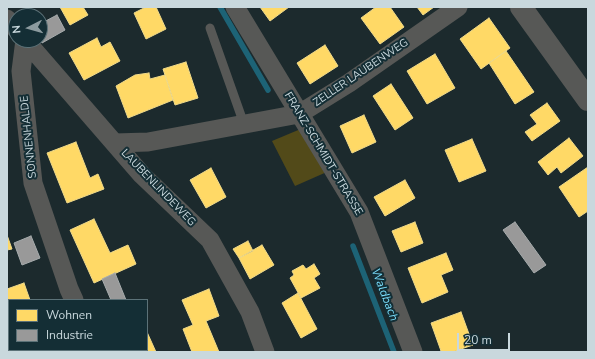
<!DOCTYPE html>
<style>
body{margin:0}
#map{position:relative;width:595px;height:359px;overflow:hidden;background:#1c2a2d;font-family:"Nunito Sans",sans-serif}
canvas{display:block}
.frame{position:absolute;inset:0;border:8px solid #c9d8dd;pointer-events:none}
.legend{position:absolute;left:8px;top:299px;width:140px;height:52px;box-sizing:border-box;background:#142e35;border:1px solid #5c7278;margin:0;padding:5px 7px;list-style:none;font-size:12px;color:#c9d8dd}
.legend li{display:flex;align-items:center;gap:8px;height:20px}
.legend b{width:20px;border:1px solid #5c7278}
.north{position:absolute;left:8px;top:8px;width:40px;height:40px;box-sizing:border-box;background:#142e35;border:1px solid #5c7278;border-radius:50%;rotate:264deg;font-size:11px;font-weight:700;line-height:16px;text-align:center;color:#c9d8dd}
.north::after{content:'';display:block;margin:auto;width:14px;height:18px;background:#8c9b9f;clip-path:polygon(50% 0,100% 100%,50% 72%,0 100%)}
.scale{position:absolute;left:457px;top:333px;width:53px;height:18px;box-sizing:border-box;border:2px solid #c9d8dd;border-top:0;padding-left:5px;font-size:12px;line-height:14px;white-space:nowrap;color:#c9d8dd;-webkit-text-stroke:3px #142e35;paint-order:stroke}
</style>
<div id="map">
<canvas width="595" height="359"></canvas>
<div class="frame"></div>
<ul class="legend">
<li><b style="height:11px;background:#ffd966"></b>Wohnen</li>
<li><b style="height:11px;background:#999"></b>Industrie</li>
</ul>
<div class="north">N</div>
<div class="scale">20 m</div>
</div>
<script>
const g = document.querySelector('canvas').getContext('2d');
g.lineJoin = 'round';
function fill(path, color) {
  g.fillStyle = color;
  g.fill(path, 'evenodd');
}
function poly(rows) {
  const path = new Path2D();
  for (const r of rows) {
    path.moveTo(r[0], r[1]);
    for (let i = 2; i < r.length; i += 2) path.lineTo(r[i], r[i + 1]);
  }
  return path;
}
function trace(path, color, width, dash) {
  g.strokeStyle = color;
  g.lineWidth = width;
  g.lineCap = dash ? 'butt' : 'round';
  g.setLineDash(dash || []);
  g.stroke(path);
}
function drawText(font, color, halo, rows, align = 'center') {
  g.font = font + ' "Nunito Sans",sans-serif';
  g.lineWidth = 4;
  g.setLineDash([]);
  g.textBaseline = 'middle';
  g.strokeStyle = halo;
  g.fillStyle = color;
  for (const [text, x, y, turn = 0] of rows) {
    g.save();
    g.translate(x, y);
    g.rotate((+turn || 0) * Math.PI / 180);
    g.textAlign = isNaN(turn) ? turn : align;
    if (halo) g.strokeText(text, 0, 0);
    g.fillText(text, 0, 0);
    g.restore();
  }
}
fill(poly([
 [303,128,329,171,295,186,272,141]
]), '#524a19');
const homes = poly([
 [60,7,83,7,88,15,70,25,60,7],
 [146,7,156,7,166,29,146,39,134,13,146,7],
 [260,7,289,7,270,21,260,7],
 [376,7,390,7,404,27,380,44,361,18,376,7],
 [417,7,434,7,423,15,417,7],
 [489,18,510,48,481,69,460,39,489,18],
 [97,38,101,47,110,42,120,61,84,80,69,53,97,38],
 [325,45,338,66,310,84,297,63,325,45],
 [506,51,534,92,515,104,489,63,506,51],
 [435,54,455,88,427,104,407,71,435,54],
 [186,62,198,98,175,105,163,69,186,62],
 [149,73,150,79,165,75,173,100,128,118,116,86,135,75,149,73],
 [391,84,413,118,395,130,373,96,391,84],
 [547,103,560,121,532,141,525,132,537,124,530,115,547,103],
 [364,115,376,142,352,153,340,126,364,115],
 [569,138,583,156,561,173,557,167,548,175,538,162,569,138],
 [472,139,486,171,459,182,445,150,472,139],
 [76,142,90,178,98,174,104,189,67,203,47,153,76,142],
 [588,167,588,211,579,217,559,187,588,167],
 [211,168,226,197,206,208,190,180,211,168],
 [405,180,415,198,385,216,374,197,405,180],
 [94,219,110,253,128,245,136,264,94,283,70,230,94,219],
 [415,222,423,243,401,252,392,231,415,222],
 [7,235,12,249,7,250,7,235],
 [248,241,253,251,239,258,233,249,248,241],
 [262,245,274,265,250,279,239,258,262,245],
 [446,253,453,270,441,275,448,292,422,303,408,268,446,253],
 [314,264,320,274,314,278,320,288,301,298,290,278,294,275,292,271,303,265,306,269,314,264],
 [24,283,30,300,9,300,9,323,7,324,7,289,24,283],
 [209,289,219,316,206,321,219,352,192,352,183,329,193,325,182,300,209,289],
 [298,293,317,329,301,338,282,303,298,293],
 [461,312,473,345,455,351,456,352,439,352,441,351,431,323,461,312],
 [147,332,156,352,125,352,125,350,147,350,147,332],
 [13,350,43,350,44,352,14,352,13,350]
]);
fill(homes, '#ffd966');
trace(homes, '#efd98a', 1);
const industry = poly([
 [57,15,65,30,42,43,40,40,40,24,57,15],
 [515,222,546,265,534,273,503,230,515,222],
 [31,236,40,258,22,265,14,243,31,236],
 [115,273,126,300,111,300,102,279,115,273],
 [69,350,87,350,88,352,70,352,69,350]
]);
fill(industry, '#999');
trace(industry, '#a7acad', 1);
trace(poly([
 [220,7,268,90],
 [353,246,394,352]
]), '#1d6376', 5.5);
trace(poly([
 [210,28,244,124]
]), '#575856', 9);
trace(poly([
 [235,7,359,212,413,352],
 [7,19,16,29],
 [25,40,142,175,210,240,250,312,265,352],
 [25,40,21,71,33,183,69,289,74,300],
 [115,143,148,142,299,114,349,83,458,7],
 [98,350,99,352]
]), '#575856', 19);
trace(poly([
 [521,7,588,100]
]), '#575856', 22);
drawText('11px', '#c9d8dd', '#142e35', [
 ["ZELLER LAUBENWEG",361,73,-34],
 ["SONNENHALDE",29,137,-96],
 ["FRANZ-SCHMIDT-STRASSE",323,154,59],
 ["LAUBENLINDEWEG",158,188,46]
]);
drawText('italic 12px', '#79dcfa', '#142e35', [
 ["Waldbach",384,295,69]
]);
</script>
